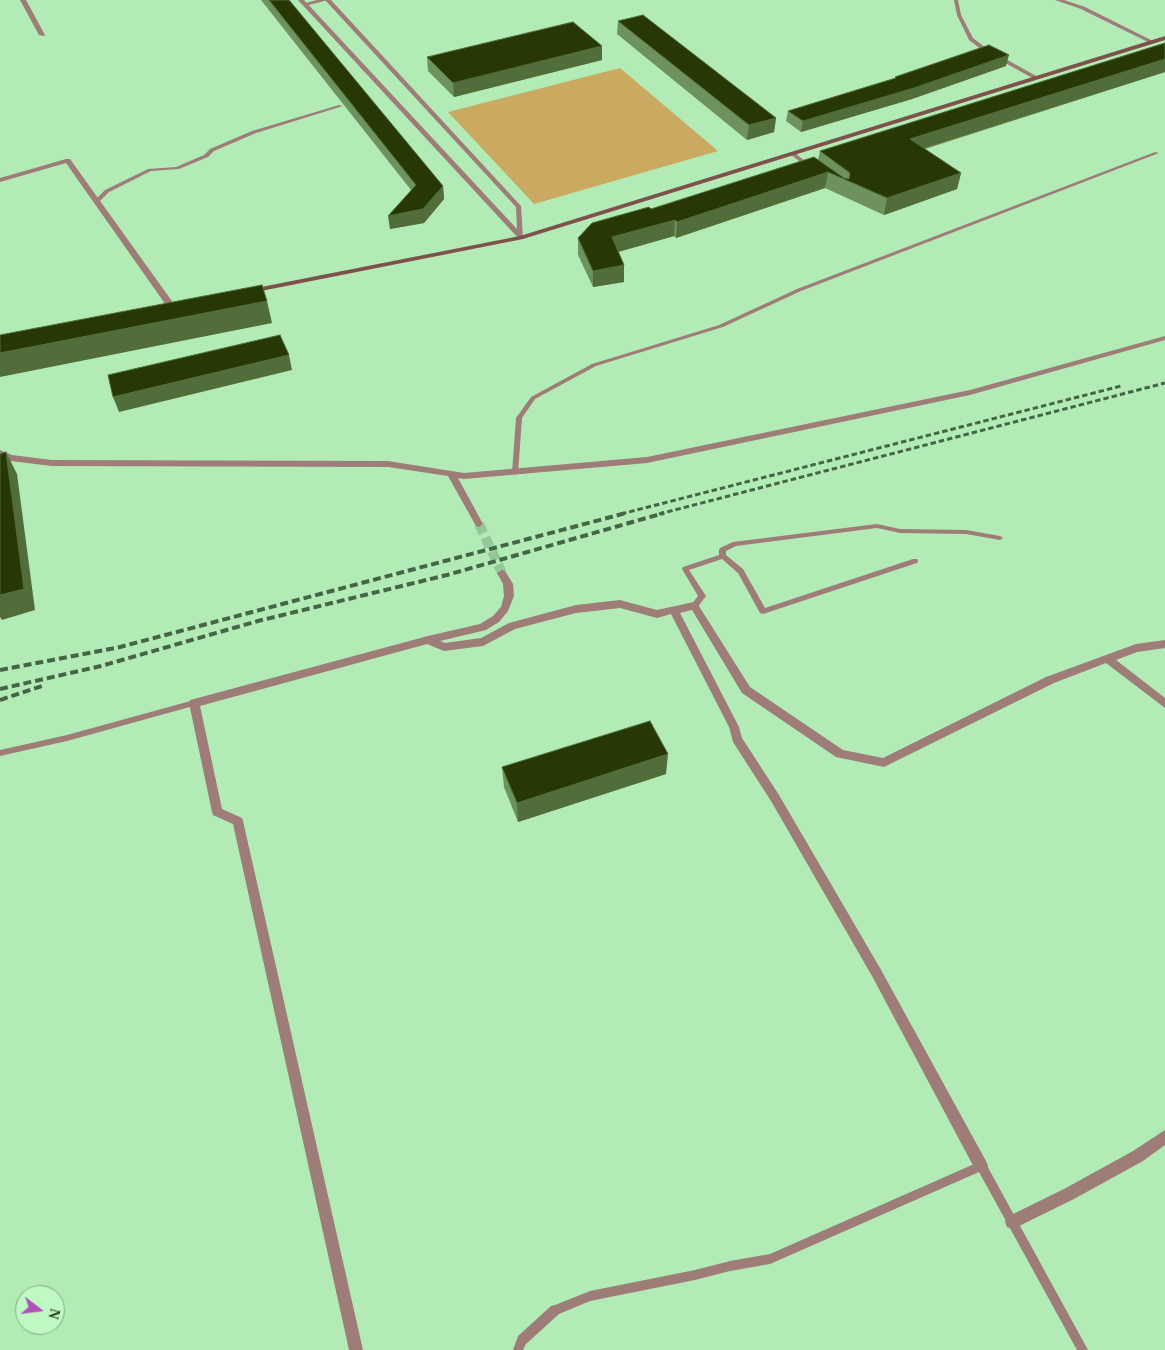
<!DOCTYPE html>
<style>
body{margin:0}
#map{position:relative;width:1165px;height:1350px;overflow:hidden;background:#b2ebb5;font-family:"Times New Roman",serif}
canvas{display:block}
.north{position:absolute;left:15px;top:1285px;width:50px;height:50px;box-sizing:border-box;background:#bff8c2;border:1px solid #80ab82;border-radius:50%;rotate:105deg;font-size:14px;font-weight:700;line-height:20px;text-align:center;color:#213823}
.north::after{content:'';display:block;margin:auto;width:18px;height:22px;background:#b350b7;clip-path:polygon(50% 0,100% 100%,50% 72%,0 100%)}
</style>
<div id="map">
<canvas width="1165" height="1350"></canvas>
<div class="north">N</div>
</div>
<script>
const g = document.querySelector('canvas').getContext('2d');
g.lineJoin = 'round';
function fill(path, color) {
  g.fillStyle = color;
  g.fill(path, 'evenodd');
}
function poly(rows) {
  const path = new Path2D();
  for (const r of rows) {
    path.moveTo(r[0], r[1]);
    for (let i = 2; i < r.length; i += 2) path.lineTo(r[i], r[i + 1]);
  }
  return path;
}
function trace(path, color, width, dash) {
  g.strokeStyle = color;
  g.lineWidth = width;
  g.lineCap = dash ? 'butt' : 'round';
  g.setLineDash(dash || []);
  g.stroke(path);
}
fill(poly([
 [620,68,718,151,534,204,448,112]
]), '#caaa61');
trace(poly([
 [479,524,502,573]
]), '#95c798', 10, [10, 5]);
fill(poly([
 [954,0,958,0,961,15,973,38,986,48,1038,77,1038,79,1034,79,982,50,969,40,957,15,954,0],
 [339,105,343,106,256,133,214,151,208,157,179,169,151,171,109,192,99,202,94,201,105,190,148,169,176,167,204,155,210,149,252,131,339,105],
 [1155,152,1159,153,801,291,723,327,596,366,535,399,522,418,518,473,515,475,512,473,516,418,531,397,592,364,719,325,797,289,1155,152],
 [791,153,795,153,811,166,807,167,791,155,791,153],
 [877,524,900,529,966,530,1000,536,1003,538,1000,540,966,534,900,533,877,528,736,546,726,551,726,555,743,569,765,608,913,559,917,559,918,561,917,563,763,614,760,613,738,573,722,559,689,570,706,596,697,608,691,608,690,606,698,596,682,569,683,567,719,555,719,550,720,548,733,542,877,524],
 [194,700,197,701,198,703,197,705,67,741,0,756,0,750,67,735,194,700],
 [981,1161,985,1162,1088,1350,1077,1350,979,1172,770,1264,730,1271,695,1280,590,1301,559,1314,526,1344,523,1350,513,1350,518,1336,551,1306,555,1305,590,1291,695,1270,730,1261,770,1254,981,1161]
]), '#9e7d79');
fill(poly([
 [20,0,26,0,45,35,44,36,39,35,20,0],
 [317,0,328,0,305,6,302,4,317,0],
 [1055,0,1064,0,1085,7,1155,42,1150,43,1081,9,1055,0],
 [66,159,70,159,174,304,174,308,168,308,66,163,0,182,0,178,66,159],
 [1165,336,1165,340,970,395,647,463,464,479,458,478,483,524,479,527,476,526,448,476,388,467,52,466,10,461,0,457,0,450,12,455,52,460,388,461,464,473,647,457,970,390,1165,336],
 [502,570,505,571,513,584,514,596,508,611,499,622,486,630,440,641,445,643,481,638,509,623,576,605,620,600,657,610,694,602,697,603,750,687,843,750,883,758,1046,677,1136,644,1165,640,1165,648,1137,652,1116,660,1165,698,1165,708,1106,663,1054,683,884,767,836,757,742,693,692,610,680,613,739,727,742,738,779,795,880,968,986,1161,988,1166,986,1171,981,1173,976,1171,872,976,771,801,733,742,729,727,671,614,657,618,620,608,576,613,515,629,483,646,444,651,427,644,200,706,222,809,242,818,243,821,363,1350,349,1350,233,824,213,815,212,812,189,703,190,700,194,699,428,636,480,624,493,616,501,607,504,596,503,584,497,573,502,570],
 [1165,1130,1165,1145,1143,1161,1074,1199,1017,1227,1012,1229,1007,1227,1005,1222,1007,1217,1064,1189,1133,1151,1165,1130]
]), '#9e7d79');
fill(poly([
 [298,0,304,0,517,229,516,207,325,0,331,0,521,206,523,239,519,239,298,0]
]), '#9e7d79');
fill(poly([
 [1165,36,1165,40,523,239,251,293,247,291,251,289,520,236,1165,36]
]), '#7f514c');
trace(poly([
 [621,514,1121,386],
 [659,514,1165,383]
]), '#456547', 3, [5.5, 3]);
trace(poly([
 [0,670,120,647,626,513],
 [0,689,101,666,258,621,447,575,664,513],
 [0,700,45,685]
]), '#456547', 4, [8, 4]);
fill(poly([
 [261,0,289,0,443,186,444,199,424,223,390,229,411,190],
 [618,21,776,118,774,132,747,140,617,34],
 [1165,43,1165,72,925,149,961,173,957,189,884,215,825,188,676,238,674,236,618,252,624,282,593,287,578,255,578,238,651,209,818,160,820,151],
 [602,46,602,60,454,97,428,71,427,57],
 [1006,66,912,99,801,132,786,121,788,111,895,78,895,77],
 [502,767,666,774,518,822,504,787]
]), '#6d925d');
fill(poly([
 [602,46,602,60,454,97,453,83],
 [1009,55,1006,66,912,99,801,132,803,121],
 [1165,59,1165,72,906,154,910,139],
 [776,118,774,132,747,140,749,125],
 [828,172,825,188,676,238,677,222],
 [961,173,957,189,884,215,887,198],
 [443,186,444,199,424,223,390,229,388,216],
 [675,220,674,236,611,254,612,237],
 [624,265,624,282,593,287,593,271],
 [267,301,272,323,0,377,0,353],
 [289,355,292,370,119,412,113,397],
 [6,452,17,474,35,610,2,620,0,617,0,595],
 [668,754,666,774,518,822,517,803]
]), '#516e3a');
const building = poly([
 [269,0,289,0,443,186,423,209,388,216,416,185,269,0],
 [643,15,776,118,749,125,618,21,643,15],
 [573,22,602,46,453,83,427,57,573,22],
 [1165,43,1165,59,910,139,961,173,887,198,828,172,677,222,675,220,612,237,624,265,593,271,578,238,592,223,649,207,651,209,814,157,844,178,849,179,850,173,820,151,1165,43],
 [989,45,1009,55,914,88,803,121,788,111,896,78,895,77,989,45],
 [262,285,267,301,0,353,0,335,262,285],
 [280,335,289,355,113,397,108,375,280,335],
 [6,452,24,589,0,595,0,454,6,452],
 [650,721,668,754,517,803,502,767,650,721]
]);
fill(building, '#283805');
trace(building, '#516e3a', 1);
</script>
